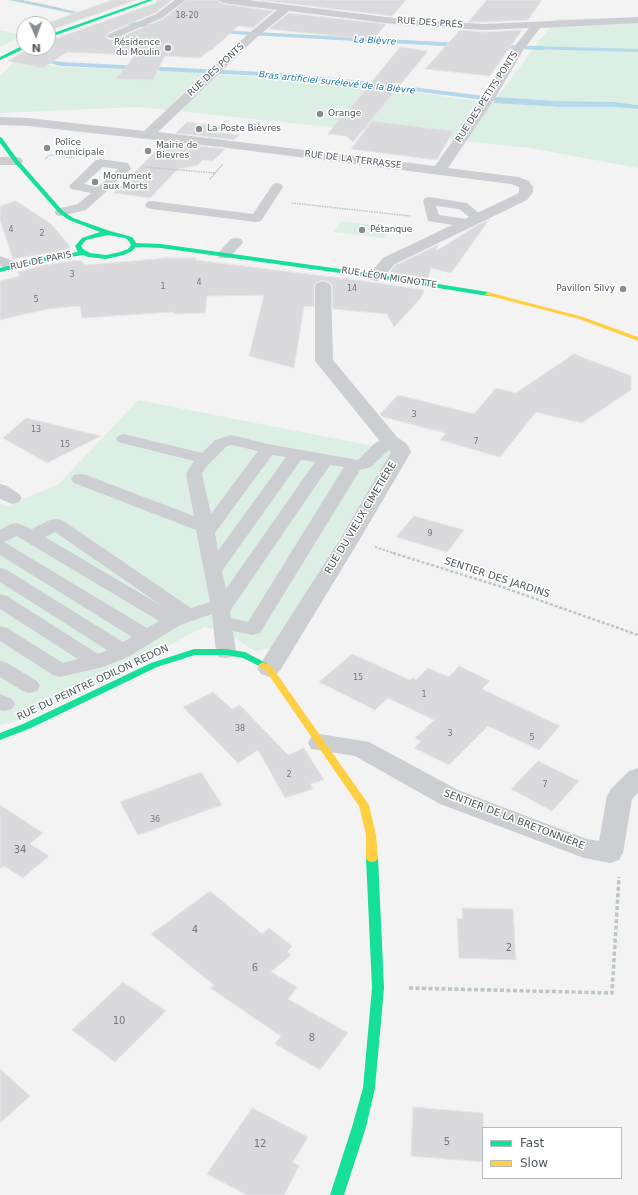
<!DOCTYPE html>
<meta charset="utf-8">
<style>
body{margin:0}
#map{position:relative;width:638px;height:1195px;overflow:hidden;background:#f4f3f3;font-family:"DejaVu Sans",sans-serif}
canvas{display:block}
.legend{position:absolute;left:482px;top:1127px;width:140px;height:52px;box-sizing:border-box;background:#fff;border:1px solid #b7bbbf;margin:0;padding:5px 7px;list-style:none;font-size:12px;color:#4c545e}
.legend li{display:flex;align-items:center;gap:8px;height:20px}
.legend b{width:20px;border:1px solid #b7bbbf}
.north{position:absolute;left:16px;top:16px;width:40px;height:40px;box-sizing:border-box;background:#fff;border:1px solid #b7bbbf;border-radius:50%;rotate:178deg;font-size:11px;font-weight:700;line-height:16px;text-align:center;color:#4c545e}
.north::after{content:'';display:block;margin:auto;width:14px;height:18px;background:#878c92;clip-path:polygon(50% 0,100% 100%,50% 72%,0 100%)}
</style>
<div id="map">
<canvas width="638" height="1195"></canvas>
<ul class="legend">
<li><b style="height:5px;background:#16e098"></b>Fast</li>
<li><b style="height:5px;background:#ffcf43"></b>Slow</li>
</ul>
<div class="north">N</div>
</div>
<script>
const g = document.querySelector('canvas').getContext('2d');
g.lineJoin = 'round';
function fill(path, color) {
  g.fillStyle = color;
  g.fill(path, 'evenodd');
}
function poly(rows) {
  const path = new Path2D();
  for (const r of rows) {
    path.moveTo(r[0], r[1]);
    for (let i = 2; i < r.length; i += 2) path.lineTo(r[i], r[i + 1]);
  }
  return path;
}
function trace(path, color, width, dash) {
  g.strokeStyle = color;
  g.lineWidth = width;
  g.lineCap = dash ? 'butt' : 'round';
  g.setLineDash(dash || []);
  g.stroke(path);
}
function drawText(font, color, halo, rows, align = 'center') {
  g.font = font + ' "DejaVu Sans",sans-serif';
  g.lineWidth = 3;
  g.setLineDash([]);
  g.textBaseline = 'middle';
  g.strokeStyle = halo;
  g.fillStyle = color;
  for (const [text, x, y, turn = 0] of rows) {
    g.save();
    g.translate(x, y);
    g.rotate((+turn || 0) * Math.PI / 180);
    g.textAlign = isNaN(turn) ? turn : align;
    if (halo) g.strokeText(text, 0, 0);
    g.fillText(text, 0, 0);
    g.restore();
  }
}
fill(poly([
 [638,18,638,105,614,102,556,101,497,97,556,19],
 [0,30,24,35,0,47],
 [22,54,42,64,61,67,199,72,222,75,279,78,405,91,493,103,560,107,615,107,638,109,638,168,530,148,138,107,0,113,0,76],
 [341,221,390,227,384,238,334,232],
 [138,400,394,450,272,648,255,651,223,631,204,627,32,717,0,725,0,503,7,506,59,484]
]), '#dbefe5');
fill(poly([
 [530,46,638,49,638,52,528,49],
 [497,97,556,101,614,102,638,105,638,109,615,107,560,107,493,103]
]), '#b4d8e9');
fill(poly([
 [9,0,19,0,92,15,89,17,9,0],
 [117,19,159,26,162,28,159,30,115,22,115,20,117,19],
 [218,30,460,43,463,45,460,47,216,33,216,31,218,30],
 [496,45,542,46,545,48,542,50,498,48,495,46,496,45],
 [40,56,43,59,62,62,283,73,372,82,508,99,511,101,508,103,372,86,283,77,62,66,39,61,37,58,40,56]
]), '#b4d8e9');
const building = poly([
 [112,0,136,0,51,30,48,30,48,24,45,24,112,0],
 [157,0,172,0,155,13,108,33,106,37,109,40,116,39,163,19,187,0,217,0,223,4,273,11,253,28,238,26,212,50,210,50,200,58,165,56,153,80,116,79,135,55,67,52,43,68,8,61,30,48,48,48,48,41,156,3,157,0],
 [261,0,406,0,392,16,261,0],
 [487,0,542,0,528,20,484,22,468,22,487,0],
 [289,13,386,24,373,40,269,29,289,13],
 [460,30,484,32,522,30,490,76,425,69,460,30],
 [400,47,428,51,353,142,346,136,328,134,345,111,347,112,400,47],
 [372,121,453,131,437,160,351,149,372,121],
 [187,122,222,126,216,132,239,135,234,140,176,133,187,122],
 [165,142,225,149,213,161,203,160,198,165,178,169,150,198,114,193,165,142],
 [16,201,51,224,69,245,70,249,13,259,0,220,0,206,16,201],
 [489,220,451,273,431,268,428,278,390,272,396,265,438,245,436,251,476,226,489,220],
 [167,258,196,258,195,260,364,281,424,290,421,298,394,327,387,314,333,309,332,285,329,282,323,280,317,282,314,286,314,307,304,306,294,368,249,356,264,295,207,296,205,313,174,314,173,312,82,318,80,306,47,309,0,320,0,281,19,276,18,272,44,265,80,260,85,265,167,258],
 [574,354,631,376,631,390,582,423,536,412,500,457,440,440,446,433,383,417,380,414,398,395,474,414,496,388,516,393,574,354],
 [26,418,101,436,47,463,3,438,26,418],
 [414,516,464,530,447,552,396,537,414,516],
 [352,654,410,680,413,678,416,680,428,668,449,677,459,666,490,681,482,689,560,726,539,750,488,726,449,765,414,748,421,741,415,738,434,720,388,698,375,710,319,682,352,654],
 [213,692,232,709,240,705,288,755,304,748,324,780,310,784,313,789,285,798,258,750,238,763,183,707,213,692],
 [538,761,579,781,552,811,511,789,538,761],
 [201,772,222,805,138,835,120,802,201,772],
 [0,805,43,833,30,844,49,856,23,878,4,866,0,869,0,805],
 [210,891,262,934,269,928,292,946,287,952,291,955,271,972,297,987,288,999,348,1033,320,1070,275,1044,281,1036,210,988,214,985,151,934,210,891],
 [462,908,513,909,516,960,459,958,457,918,463,919,462,908],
 [123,982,166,1011,115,1062,72,1030,123,982],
 [0,1069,30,1096,0,1123,0,1069],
 [413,1107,483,1113,483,1162,411,1156,413,1107],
 [252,1108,308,1137,293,1162,299,1166,284,1195,247,1195,207,1174,252,1108]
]);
fill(building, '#dadadc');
trace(building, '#e5e5e6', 1);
trace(poly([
 [20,0,62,9],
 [45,159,50,155,74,158],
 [146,167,215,173],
 [210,179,223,164],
 [292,203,410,216]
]), '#bcc6c3', 1.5, [1.5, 1]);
trace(poly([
 [375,547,396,554]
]), '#bcc6c3', 2, [2.5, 1.5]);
trace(poly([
 [393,553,502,587,638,635]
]), '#bcc6c3', 2.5, [3, 2]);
trace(poly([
 [409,988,612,993,619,877]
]), '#bcc6c3', 3.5, [4, 2.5]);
fill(poly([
 [175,0,186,0,162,18,115,38,109,38,107,36,109,34,156,14,175,0],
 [100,159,128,163,131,169,86,210,61,216,56,215,55,212,56,209,78,204,91,193,71,189,69,186,96,160,100,159],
 [103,167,118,169,98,187,84,184,103,167],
 [277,183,281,184,283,187,261,221,256,222,151,209,147,208,145,205,147,202,151,201,253,214,273,184,277,183],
 [429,197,467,203,485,218,484,221,479,222,474,221,459,209,436,206,439,215,467,219,472,220,473,223,472,226,467,227,428,221,423,201,425,198,429,197],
 [236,238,241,239,243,242,241,245,229,258,219,258,217,255,219,252,231,239,236,238],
 [124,434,202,453,215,440,231,435,268,444,358,460,375,443,384,438,390,436,396,438,398,441,371,467,360,470,260,633,253,635,233,631,236,652,233,657,226,658,219,657,216,652,212,614,180,625,130,656,103,667,60,677,53,675,0,641,0,626,7,628,63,663,78,659,0,609,0,594,7,596,98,654,107,650,0,582,0,568,7,570,123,642,132,637,0,555,0,530,11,524,17,523,32,529,50,520,56,519,62,520,191,608,210,602,196,530,74,483,71,479,74,475,80,474,86,475,194,516,186,474,194,461,118,442,116,439,118,436,124,434],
 [232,445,258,451,211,514,202,474,206,467,227,446,232,445],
 [272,455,286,457,218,551,215,533,272,455],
 [301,460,315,462,226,589,222,571,301,460],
 [330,465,344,467,248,622,231,618,230,611,330,465],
 [55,532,162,606,45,537,55,532],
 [17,536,25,541,159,621,147,628,4,542,17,536],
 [0,661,7,663,37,681,40,686,37,691,30,693,23,691,0,677,0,661],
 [0,694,12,699,15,704,12,709,5,711,0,710,0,694]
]), '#cdced1');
fill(poly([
 [218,0,249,0,402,19,484,24,638,17,638,23,540,28,522,52,497,95,448,168,518,177,529,181,533,187,533,192,527,200,395,264,382,279,376,281,370,279,368,276,383,258,517,194,519,192,519,187,511,184,220,147,28,126,0,125,0,117,28,118,144,131,248,34,277,10,223,3,218,0],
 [289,11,402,25,484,30,529,28,511,51,485,95,435,166,158,132,256,38,289,11],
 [0,157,16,157,21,158,23,161,21,164,16,165,0,165,0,157],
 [0,256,19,263,21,266,19,269,13,271,0,266,0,256],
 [323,281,329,283,331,286,333,360,397,437,407,444,411,452,360,539,281,669,277,674,269,677,261,674,257,669,340,539,391,452,383,445,315,361,315,286,317,283,323,281],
 [0,484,7,486,19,494,22,498,19,502,12,504,0,499,0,484],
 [320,734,369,742,458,790,587,839,599,841,607,796,611,789,629,771,638,768,638,793,632,799,623,853,619,860,610,863,584,858,440,804,355,756,311,749,308,743,311,737,320,734]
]), '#cdced1');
fill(poly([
 [147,0,153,0,48,38,48,35,147,0],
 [22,46,24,46,24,48,26,48,0,60,0,57,22,46],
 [0,137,2,138,18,160,63,211,73,218,110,231,129,236,133,238,136,243,161,244,376,274,488,292,491,294,488,296,376,278,161,248,136,247,132,251,124,255,106,259,88,257,83,255,44,261,0,272,0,268,44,257,78,252,75,246,82,238,100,232,69,220,59,213,14,162,0,143,0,137],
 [108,235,125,238,128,240,131,245,128,249,120,252,106,255,90,253,83,249,81,246,86,240,108,235],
 [194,649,226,649,245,652,266,663,268,665,263,668,243,658,226,655,195,655,157,667,31,728,0,740,0,733,23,724,151,663,194,649],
 [372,854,376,855,378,858,384,988,375,1088,366,1127,344,1195,330,1195,352,1127,363,1088,372,988,366,858,368,855,372,854]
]), '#16e098');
fill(poly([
 [488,292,583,317,638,337,638,341,579,319,486,295,485,294,488,292],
 [263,662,272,667,369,805,376,835,378,858,376,861,372,862,368,861,366,858,366,835,359,806,266,671,260,667,258,665,263,662]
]), '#ffcf43');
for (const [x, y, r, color] of [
 [168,48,4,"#878c92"],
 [320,114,4,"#878c92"],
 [199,129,4,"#878c92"],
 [47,148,4,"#878c92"],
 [148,151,4,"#878c92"],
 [95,182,4,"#878c92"],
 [362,230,4,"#878c92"],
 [623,289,4,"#878c92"]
]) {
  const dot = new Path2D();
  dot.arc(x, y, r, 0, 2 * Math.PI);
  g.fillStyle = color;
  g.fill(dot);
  trace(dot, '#fff', 1.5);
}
drawText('8px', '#71777f', null, [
 ["18-20",187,16],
 ["4",11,230],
 ["2",42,234],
 ["3",72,275],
 ["4",199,283],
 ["1",163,287],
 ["14",352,289],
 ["5",36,300],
 ["3",414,415],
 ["13",36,430],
 ["7",476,442],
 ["15",65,445],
 ["9",430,534],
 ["15",358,678],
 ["1",424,695],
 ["38",240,729],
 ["3",450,734],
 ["5",532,738],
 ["2",289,775],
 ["7",545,785],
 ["36",155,820]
]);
drawText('9px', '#4c545e', '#fff', [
 ["RUE DES PRÉS",430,23,4],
 ["RUE DES PONTS",216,70,-43],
 ["RUE DES PETITS PONTS",487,97,-57],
 ["RUE DE LA TERRASSE",353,160,7],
 ["RUE DE PARIS",41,261,-12],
 ["RUE LÉON MIGNOTTE",389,278,9]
]);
drawText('italic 9px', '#1b78a2', '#fff', [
 ["La Bièvre",375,41,3],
 ["Bras artificiel surélevé de la Bièvre",337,83,6]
]);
drawText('9px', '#4c545e', '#fff', [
 ["Résidence",160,43,"right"],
 ["du Moulin",160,53,"right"],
 ["Orange",328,114],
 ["La Poste Bièvres",207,129],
 ["Police",55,143],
 ["municipale",55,153],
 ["Mairie de",156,146],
 ["Bievres",156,156],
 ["Monument",103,177],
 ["aux Morts",103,187],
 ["Pétanque",370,230],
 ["Pavillon Silvy",615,289,"right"]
], 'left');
drawText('10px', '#4c545e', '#fff', [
 ["RUE DU VIEUX CIMETIÈRE",361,518,-59],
 ["SENTIER DES JARDINS",497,578,18],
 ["RUE DU PEINTRE ODILON REDON",93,683,-25],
 ["SENTIER DE LA BRETONNIÈRE",514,820,21]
]);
drawText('10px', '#71777f', null, [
 ["34",20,850],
 ["4",195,930],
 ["2",509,948],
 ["6",255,968],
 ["10",119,1021],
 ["8",312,1038],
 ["5",447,1142],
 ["12",260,1144]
]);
</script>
